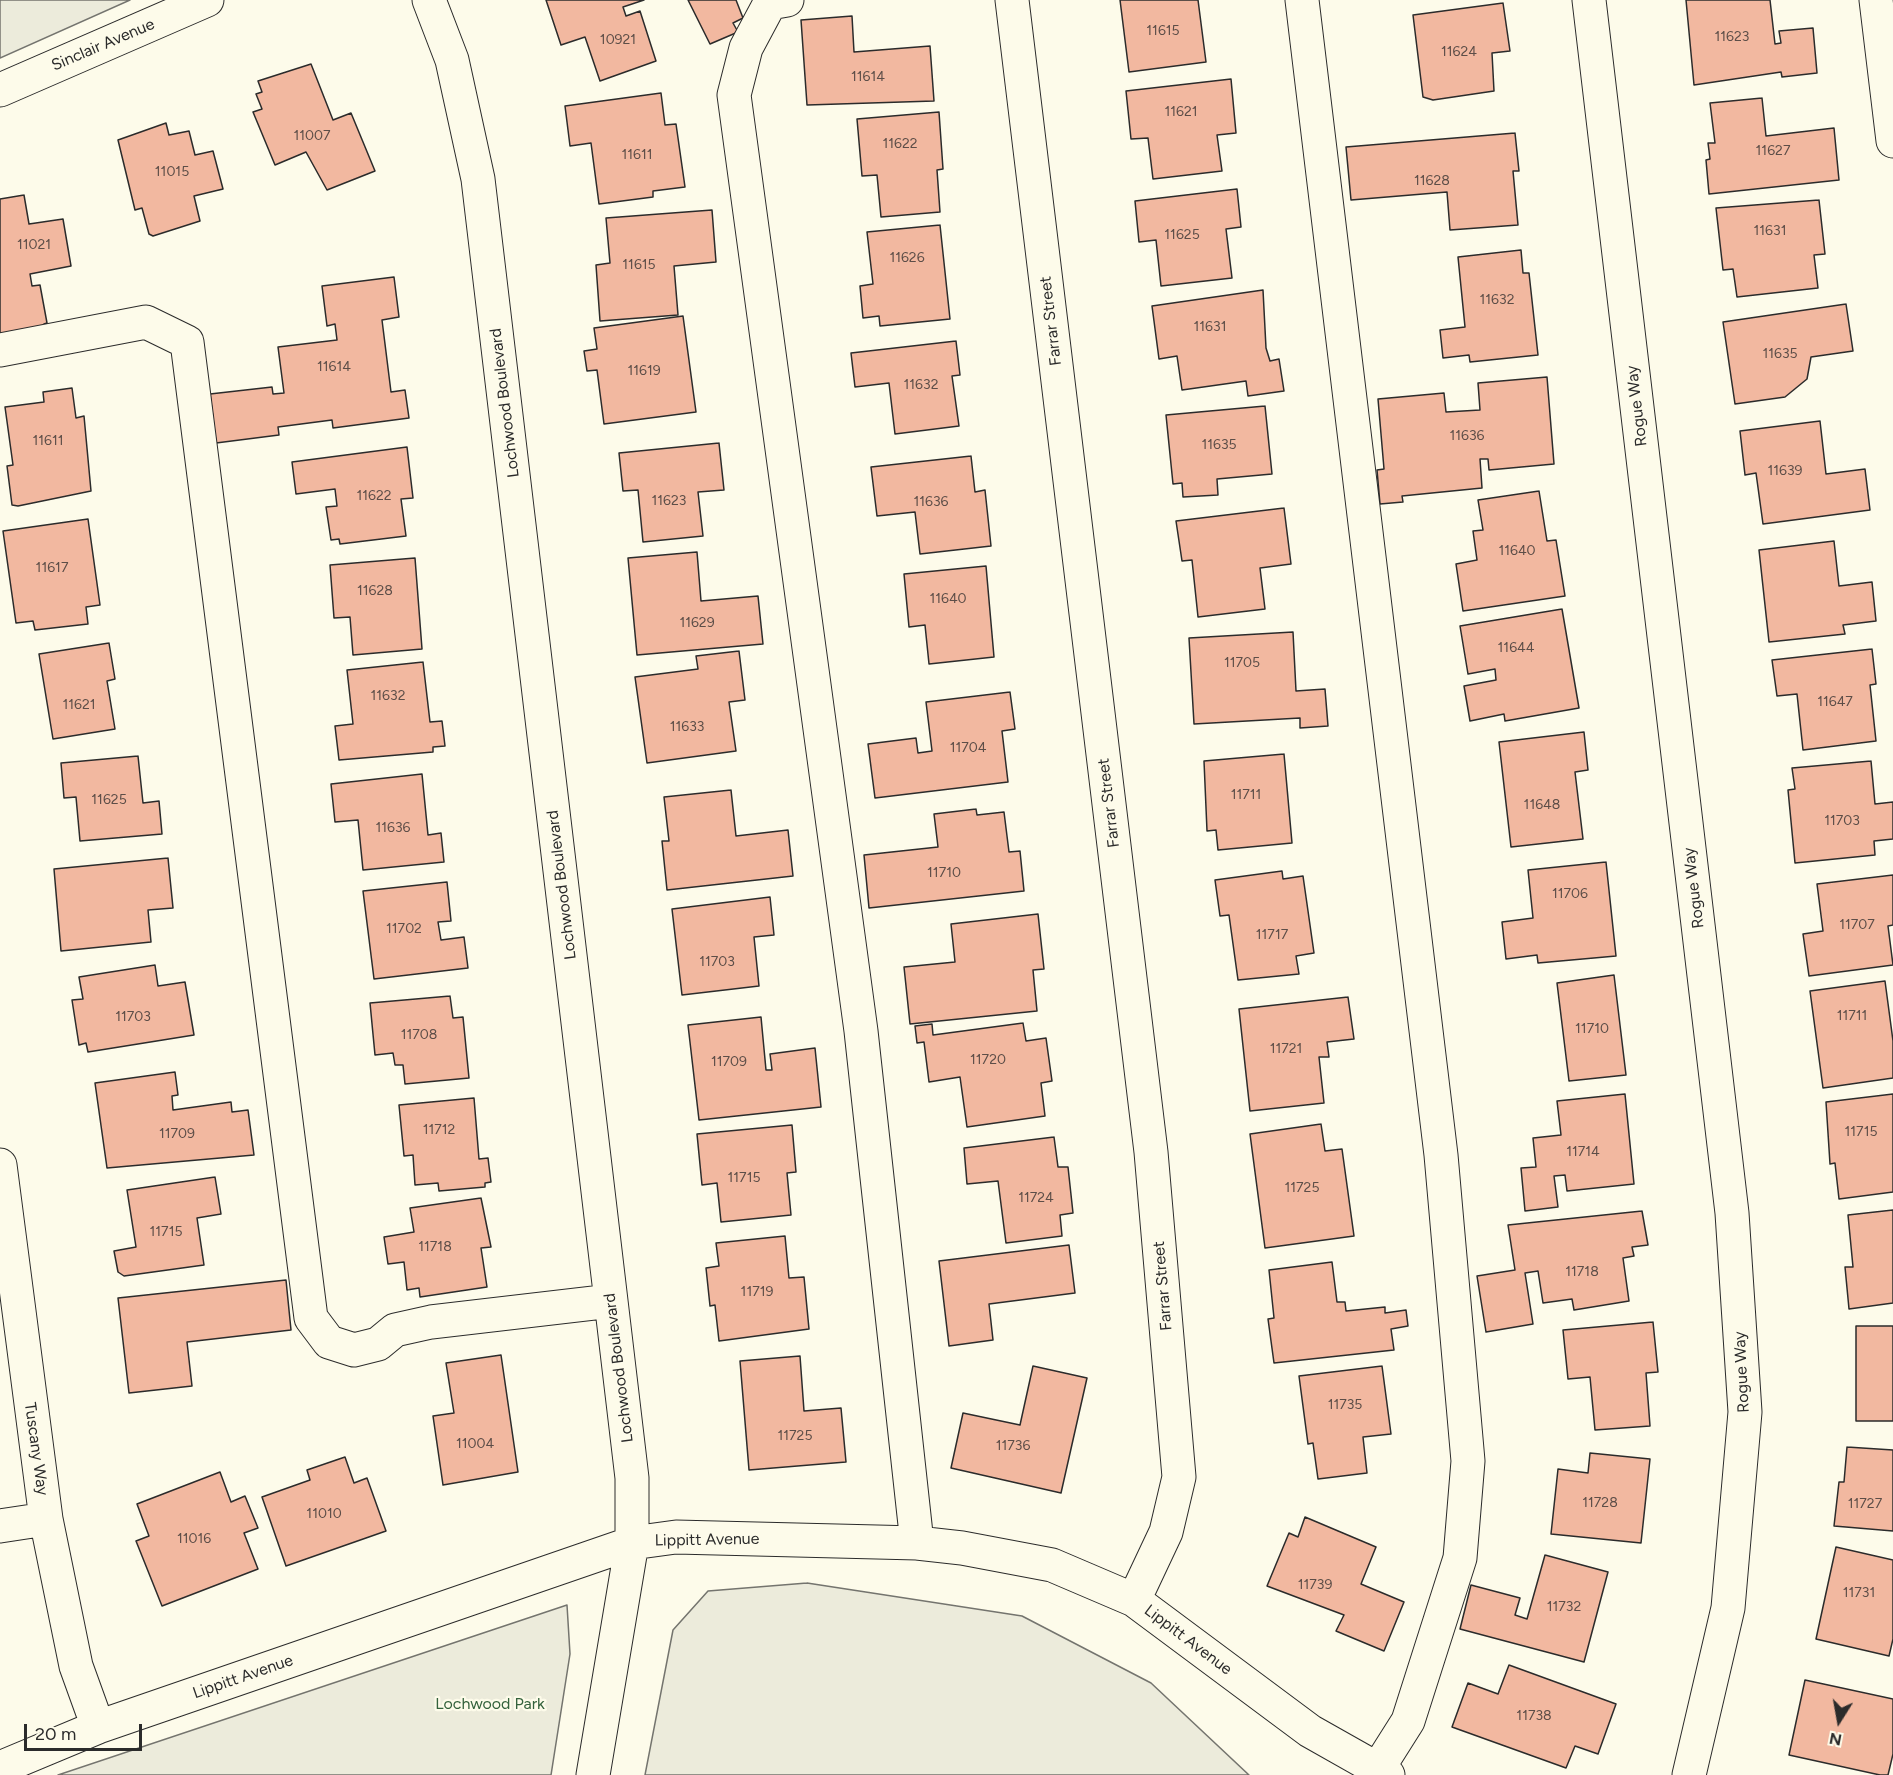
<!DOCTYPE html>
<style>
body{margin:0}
#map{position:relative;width:1893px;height:1775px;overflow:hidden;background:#fdfbea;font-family:Figtree,sans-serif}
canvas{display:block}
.north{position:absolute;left:1809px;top:1691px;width:60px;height:60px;-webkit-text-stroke:4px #fdfbea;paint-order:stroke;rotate:191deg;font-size:16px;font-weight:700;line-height:24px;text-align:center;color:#2b2b2b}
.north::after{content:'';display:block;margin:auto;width:21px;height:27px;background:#2b2b2b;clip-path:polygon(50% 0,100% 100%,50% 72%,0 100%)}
.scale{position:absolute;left:24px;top:1724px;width:118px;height:27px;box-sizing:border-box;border:3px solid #2b2b2b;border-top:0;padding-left:8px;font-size:18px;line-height:21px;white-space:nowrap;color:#2b2b2b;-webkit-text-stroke:4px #fdfbea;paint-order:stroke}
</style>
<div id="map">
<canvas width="1893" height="1775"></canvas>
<div class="north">N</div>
<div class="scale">20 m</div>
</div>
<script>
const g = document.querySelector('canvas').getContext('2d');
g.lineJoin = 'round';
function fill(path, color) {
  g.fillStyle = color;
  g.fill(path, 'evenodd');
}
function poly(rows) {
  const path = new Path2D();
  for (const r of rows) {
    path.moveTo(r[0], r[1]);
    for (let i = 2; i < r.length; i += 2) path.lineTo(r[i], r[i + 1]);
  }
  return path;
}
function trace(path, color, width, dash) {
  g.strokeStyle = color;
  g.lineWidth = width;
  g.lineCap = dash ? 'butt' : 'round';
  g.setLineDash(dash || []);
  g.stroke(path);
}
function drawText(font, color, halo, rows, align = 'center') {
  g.font = font + ' Figtree,sans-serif';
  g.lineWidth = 4.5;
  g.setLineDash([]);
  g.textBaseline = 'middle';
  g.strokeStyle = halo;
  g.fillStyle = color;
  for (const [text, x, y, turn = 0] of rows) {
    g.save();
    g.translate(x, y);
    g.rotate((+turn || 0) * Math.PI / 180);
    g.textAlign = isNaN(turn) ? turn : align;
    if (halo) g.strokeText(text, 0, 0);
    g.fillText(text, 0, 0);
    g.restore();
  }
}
const green = poly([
 [0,0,130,0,0,58,0,0],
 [807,1583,1022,1616,1151,1683,1249,1775,645,1775,673,1630,708,1591,807,1583],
 [567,1605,570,1654,551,1775,58,1775,567,1605]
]);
fill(green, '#ecebdb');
trace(green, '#74746e', 1.5);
const building = poly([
 [546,0,644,0,623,7,626,16,640,11,656,61,600,81,585,37,561,45,546,0],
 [688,0,736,0,743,18,733,23,738,32,710,44,688,0],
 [1120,0,1198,0,1206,62,1129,72,1120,0],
 [1686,0,1770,0,1775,44,1781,43,1779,31,1813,28,1817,73,1782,77,1781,72,1694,85,1686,0],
 [1503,3,1510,51,1492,53,1494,91,1433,100,1423,97,1413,15,1503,3],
 [852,16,854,52,930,46,934,101,807,105,801,20,852,16],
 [311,64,333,120,351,113,375,171,327,190,306,152,275,165,253,112,262,109,256,94,262,92,258,81,311,64],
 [1231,79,1236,133,1217,135,1222,171,1153,179,1148,138,1131,139,1126,91,1231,79],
 [661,93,665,125,676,124,685,187,653,191,653,197,599,204,591,143,570,146,565,106,661,93],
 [1762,98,1766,136,1834,128,1839,180,1709,194,1706,160,1710,159,1708,143,1715,143,1710,103,1762,98],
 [939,112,943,169,937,170,940,212,881,217,877,175,862,176,857,119,939,112],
 [166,123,169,135,189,131,195,155,213,151,223,189,194,196,200,221,153,236,149,234,142,208,135,210,118,140,166,123],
 [1515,133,1519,171,1513,171,1518,225,1450,230,1447,192,1351,200,1346,147,1515,133],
 [1237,189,1241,227,1226,229,1232,278,1161,286,1156,240,1139,242,1135,201,1237,189],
 [24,195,29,224,63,219,71,266,30,274,32,286,40,285,47,323,44,324,44,329,0,336,0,199,24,195],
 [1819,200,1825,254,1814,255,1818,288,1737,297,1733,269,1723,270,1716,208,1819,200],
 [712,210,716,262,674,266,678,315,600,321,596,265,610,263,606,218,712,210],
 [940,225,950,319,880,326,879,316,863,318,860,286,873,284,867,232,940,225],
 [1521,250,1523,273,1529,273,1538,355,1470,362,1469,355,1443,358,1440,330,1465,327,1458,257,1521,250],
 [394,277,399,317,382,320,391,392,405,390,409,418,333,428,332,420,278,427,279,435,216,443,210,394,272,387,273,394,284,393,278,347,337,340,335,324,327,326,322,286,394,277],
 [1263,290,1266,348,1270,361,1279,359,1284,391,1248,396,1246,381,1182,390,1177,356,1159,359,1152,306,1263,290],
 [1846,304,1853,351,1811,357,1807,379,1785,397,1735,404,1723,322,1846,304],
 [683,316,696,412,604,424,597,370,587,371,584,351,597,349,594,328,683,316],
 [956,341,960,375,952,376,959,426,895,434,889,383,855,387,851,353,956,341],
 [1547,377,1554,464,1489,470,1488,459,1480,459,1482,488,1402,496,1403,502,1380,504,1377,470,1384,469,1378,399,1444,393,1446,412,1480,410,1478,383,1547,377],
 [72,388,76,418,84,416,91,491,18,506,12,505,7,466,13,465,5,407,44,402,43,392,72,388],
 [1265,406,1272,474,1217,479,1218,495,1183,497,1182,483,1173,484,1166,415,1265,406],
 [1820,421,1826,474,1865,469,1870,510,1763,524,1756,473,1745,475,1740,431,1820,421],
 [719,443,724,490,698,492,703,536,643,542,638,490,623,491,619,453,719,443],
 [407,447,413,498,401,499,406,536,340,544,339,539,331,540,326,507,337,506,335,489,296,494,292,462,407,447],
 [971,456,975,492,985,490,991,546,920,554,915,512,877,516,871,467,971,456],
 [1539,491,1547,541,1556,540,1565,596,1463,611,1456,564,1477,560,1473,531,1483,530,1478,500,1539,491],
 [1284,508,1291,564,1260,568,1265,609,1198,617,1192,560,1182,561,1176,521,1284,508],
 [88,519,100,605,86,607,88,624,35,630,33,621,16,623,3,531,88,519],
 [1834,541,1839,586,1872,582,1876,621,1843,625,1845,634,1769,642,1759,550,1834,541],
 [697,552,701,601,758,596,763,644,637,655,628,558,697,552],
 [415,558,422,649,353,655,350,617,334,618,330,565,415,558],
 [986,566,994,657,929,664,925,625,909,627,904,574,986,566],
 [1562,609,1579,708,1505,721,1504,714,1470,721,1464,686,1496,680,1495,669,1468,674,1460,626,1562,609],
 [1293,632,1296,691,1325,689,1328,726,1300,728,1300,718,1194,724,1189,638,1293,632],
 [109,643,115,679,107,681,115,729,53,739,39,654,109,643],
 [1872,649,1876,684,1870,685,1876,741,1803,750,1797,694,1777,696,1772,660,1872,649],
 [739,651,745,700,729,702,736,751,647,763,635,677,698,669,696,656,739,651],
 [423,662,430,722,442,721,445,746,433,747,433,752,339,760,335,726,353,724,347,670,423,662],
 [1010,692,1015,729,1002,731,1008,782,875,798,868,744,916,738,918,753,932,751,926,702,1010,692],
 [1584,732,1588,770,1575,772,1583,839,1511,847,1499,742,1584,732],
 [1284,754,1292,843,1218,850,1216,830,1207,831,1204,761,1284,754],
 [138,756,143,803,159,801,162,834,80,841,76,797,64,798,61,763,138,756],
 [1871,761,1875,804,1893,802,1893,839,1874,841,1875,855,1795,863,1788,790,1795,789,1792,768,1871,761],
 [422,774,428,835,441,833,444,862,363,870,358,820,335,822,331,784,422,774],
 [731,790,736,836,788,830,793,876,667,890,662,841,669,841,664,797,731,790],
 [976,809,977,815,1004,812,1009,852,1020,851,1024,891,869,908,864,855,938,847,934,814,976,809],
 [168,858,173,908,148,910,151,942,61,951,54,869,168,858],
 [1606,862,1616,956,1538,963,1537,955,1506,959,1502,922,1533,918,1528,870,1606,862],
 [1282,871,1283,879,1303,876,1314,953,1296,956,1299,974,1238,980,1229,915,1220,916,1215,880,1282,871],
 [1893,875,1893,925,1888,926,1893,965,1809,976,1803,934,1823,931,1817,884,1893,875],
 [447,882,451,921,438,922,441,940,464,937,468,968,374,979,363,891,447,882],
 [770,897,774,935,754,937,759,986,682,995,672,909,770,897],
 [1038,914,1044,969,1033,970,1037,1011,910,1024,904,967,955,962,951,924,1038,914],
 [155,965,158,986,185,982,194,1035,88,1052,86,1043,79,1045,72,1000,83,999,79,977,155,965],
 [1614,975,1626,1075,1569,1081,1557,983,1614,975],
 [1885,981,1893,1041,1893,1078,1823,1088,1810,991,1885,981],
 [450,996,453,1018,463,1017,469,1078,405,1084,403,1065,395,1065,393,1053,375,1055,370,1003,450,996],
 [1348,997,1354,1039,1327,1042,1329,1057,1319,1057,1324,1103,1250,1111,1239,1009,1348,997],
 [761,1017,766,1070,772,1070,770,1054,815,1048,821,1107,699,1120,688,1025,761,1017],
 [1023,1023,1026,1041,1046,1038,1052,1081,1041,1083,1045,1116,967,1127,960,1077,929,1082,924,1042,917,1043,915,1026,932,1024,933,1035,1023,1023],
 [175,1072,178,1095,172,1096,173,1110,231,1102,232,1112,248,1110,254,1155,107,1168,95,1083,175,1072],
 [1625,1094,1634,1184,1567,1191,1565,1175,1554,1176,1558,1207,1525,1211,1521,1168,1536,1167,1533,1138,1561,1135,1557,1101,1625,1094],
 [1893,1094,1893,1192,1839,1199,1835,1163,1830,1164,1826,1102,1893,1094],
 [474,1098,479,1159,488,1158,491,1182,485,1183,485,1187,439,1191,438,1183,415,1185,413,1155,404,1156,399,1105,474,1098],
 [1321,1124,1325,1151,1342,1149,1354,1236,1265,1248,1250,1134,1321,1124],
 [792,1125,796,1172,787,1173,791,1215,721,1222,717,1183,702,1185,697,1134,792,1125],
 [1054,1137,1058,1167,1068,1167,1073,1213,1060,1215,1062,1236,1006,1243,998,1181,967,1184,964,1148,1054,1137],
 [215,1177,221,1214,197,1218,204,1265,124,1276,118,1272,114,1251,136,1247,127,1190,215,1177],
 [481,1198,491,1247,481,1248,487,1287,420,1297,419,1288,407,1290,404,1262,388,1264,384,1237,414,1232,410,1208,481,1198],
 [1893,1210,1893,1303,1849,1309,1845,1267,1853,1267,1848,1215,1893,1210],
 [1642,1211,1648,1245,1632,1247,1634,1256,1623,1258,1629,1301,1574,1310,1572,1299,1543,1303,1538,1271,1525,1273,1533,1324,1486,1332,1477,1276,1515,1270,1508,1225,1642,1211],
 [785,1236,789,1278,804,1277,809,1329,719,1341,715,1305,710,1306,706,1268,719,1266,716,1243,785,1236],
 [1069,1245,1075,1293,989,1304,993,1340,949,1346,939,1261,1069,1245],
 [1332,1262,1337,1302,1345,1302,1346,1311,1385,1307,1385,1313,1406,1310,1408,1326,1391,1329,1394,1350,1274,1363,1268,1319,1274,1318,1269,1270,1332,1262],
 [286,1280,291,1330,187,1342,192,1386,129,1393,118,1298,286,1280],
 [1653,1322,1658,1372,1646,1373,1650,1426,1595,1430,1590,1377,1568,1379,1563,1330,1653,1322],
 [1856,1326,1893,1326,1893,1421,1856,1421,1856,1326],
 [501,1355,518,1472,443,1485,433,1416,454,1413,446,1363,501,1355],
 [800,1356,804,1411,841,1408,846,1462,749,1470,740,1361,800,1356],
 [1033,1366,1087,1378,1061,1493,951,1468,963,1413,1020,1425,1033,1366],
 [1382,1366,1391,1434,1363,1437,1367,1473,1318,1479,1313,1443,1308,1444,1299,1376,1382,1366],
 [1847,1447,1893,1450,1893,1531,1834,1526,1839,1482,1844,1482,1847,1447],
 [1590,1453,1650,1459,1641,1543,1551,1534,1558,1469,1588,1473,1590,1453],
 [345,1457,354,1483,367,1478,386,1531,286,1566,262,1497,310,1480,307,1470,345,1457],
 [220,1472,231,1502,245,1496,258,1528,244,1533,258,1569,162,1606,136,1541,149,1536,137,1504,220,1472],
 [1305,1517,1376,1547,1361,1584,1404,1602,1384,1651,1336,1631,1344,1615,1267,1586,1289,1533,1298,1537,1305,1517],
 [1836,1547,1893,1560,1893,1639,1889,1656,1816,1639,1836,1547],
 [1545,1555,1608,1572,1584,1662,1460,1629,1471,1585,1520,1598,1515,1615,1527,1619,1545,1555],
 [1509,1665,1616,1704,1598,1754,1575,1746,1566,1768,1452,1727,1468,1683,1498,1694,1509,1665],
 [1805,1680,1893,1699,1893,1754,1888,1775,1880,1775,1789,1755,1805,1680]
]);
fill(building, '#f2b8a0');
trace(building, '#2b2b2b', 1.5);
const minor = poly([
 [429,0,452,60,478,179,632,1478,632,1543,593,1775],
 [787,0,770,3,746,48,734,95,861,1031,917,1543],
 [1012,0,1151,1152,1179,1477,1166,1532,1134,1600],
 [1302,0,1441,1155,1468,1461,1460,1558,1408,1721,1377,1770],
 [1589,0,1732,1213,1745,1412,1728,1608,1689,1775],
 [1876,0,1893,141],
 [0,90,207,0],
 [0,350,146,322,187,342,311,1318,329,1342,354,1350,378,1344,395,1330,431,1322,611,1301],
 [0,1165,46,1519,76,1666,98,1727],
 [0,1526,46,1519],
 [0,1768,98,1727,632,1543,676,1537,917,1543,962,1548,1052,1565,1134,1600,1310,1731,1388,1775]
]);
trace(minor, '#2b2b2b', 35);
trace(minor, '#fdfbea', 33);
drawText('14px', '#5d4e48', null, [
 ["11615",1163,31],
 ["11623",1732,37],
 ["10921",618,40],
 ["11624",1459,52],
 ["11614",868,77],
 ["11621",1181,112],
 ["11007",312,136],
 ["11622",900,144],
 ["11627",1773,151],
 ["11611",637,155],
 ["11015",172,172],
 ["11628",1432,181],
 ["11631",1770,231],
 ["11625",1182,235],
 ["11021",34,245],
 ["11626",907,258],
 ["11615",639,265],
 ["11632",1497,300],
 ["11631",1210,327],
 ["11635",1780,354],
 ["11614",334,367],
 ["11619",644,371],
 ["11632",921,385],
 ["11636",1467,436],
 ["11611",48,441],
 ["11635",1219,445],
 ["11639",1785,471],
 ["11622",374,496],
 ["11623",669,501],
 ["11636",931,502],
 ["11640",1517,551],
 ["11617",52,568],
 ["11628",375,591],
 ["11640",948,599],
 ["11629",697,623],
 ["11644",1516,648],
 ["11705",1242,663],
 ["11632",388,696],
 ["11647",1835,702],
 ["11621",79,705],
 ["11633",687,727],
 ["11704",968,748],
 ["11711",1246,795],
 ["11625",109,800],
 ["11648",1542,805],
 ["11703",1842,821],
 ["11636",393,828],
 ["11710",944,873],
 ["11706",1570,894],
 ["11707",1857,925],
 ["11702",404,929],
 ["11717",1272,935],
 ["11703",717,962],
 ["11711",1852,1016],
 ["11703",133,1017],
 ["11710",1592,1029],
 ["11708",419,1035],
 ["11721",1286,1049],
 ["11720",988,1060],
 ["11709",729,1062],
 ["11712",439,1130],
 ["11715",1861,1132],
 ["11709",177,1134],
 ["11714",1583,1152],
 ["11715",744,1178],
 ["11725",1302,1188],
 ["11724",1036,1198],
 ["11715",166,1232],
 ["11718",435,1247],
 ["11718",1582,1272],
 ["11719",757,1292],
 ["11735",1345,1405],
 ["11725",795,1436],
 ["11004",475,1444],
 ["11736",1013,1446],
 ["11728",1600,1503],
 ["11727",1865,1504],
 ["11010",324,1514],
 ["11016",194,1539],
 ["11739",1315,1585],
 ["11731",1859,1593],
 ["11732",1564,1607],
 ["11738",1534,1716]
]);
drawText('16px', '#2b2b2b', '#fdfbea', [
 ["Sinclair Avenue",103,45,-23],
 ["Farrar Street",1051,321,-97],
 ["Lochwood Boulevard",505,403,-97],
 ["Rogue Way",1637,406,-97],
 ["Farrar Street",1109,803,-97],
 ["Lochwood Boulevard",562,885,-97],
 ["Rogue Way",1694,888,-97],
 ["Farrar Street",1163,1286,-95],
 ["Lochwood Boulevard",619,1368,-97],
 ["Rogue Way",1742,1372,-93],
 ["Tuscany Way",36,1449,82],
 ["Lippitt Avenue",707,1540,-1],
 ["Lippitt Avenue",1188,1640,37],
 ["Lippitt Avenue",243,1677,-19]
]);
drawText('16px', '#34623c', '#fdfbea', [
 ["Lochwood Park",490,1704]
]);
</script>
